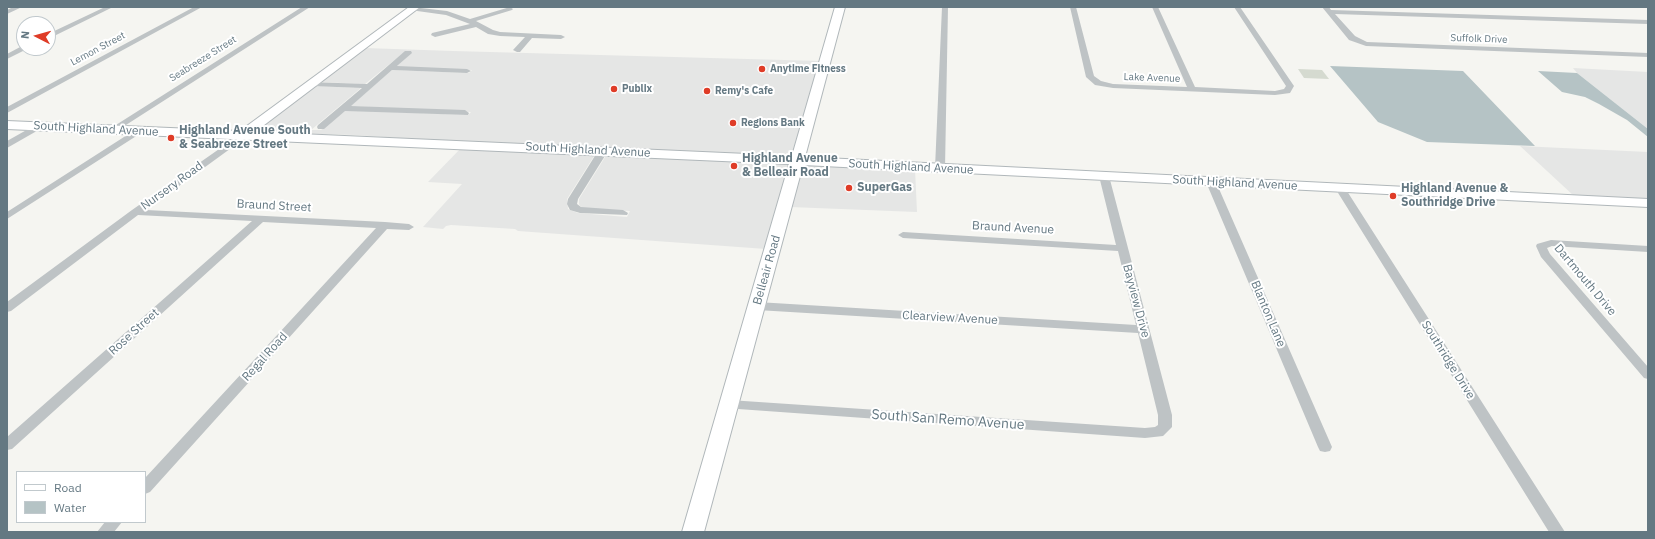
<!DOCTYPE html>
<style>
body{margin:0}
#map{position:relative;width:1655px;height:539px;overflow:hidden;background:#f5f5f1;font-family:"IBM Plex Sans",sans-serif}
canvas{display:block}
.frame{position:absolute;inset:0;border:8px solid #647882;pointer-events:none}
.legend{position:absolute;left:16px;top:471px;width:130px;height:52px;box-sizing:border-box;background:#fff;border:1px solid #c1c9cd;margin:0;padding:5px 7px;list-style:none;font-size:12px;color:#647882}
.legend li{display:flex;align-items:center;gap:8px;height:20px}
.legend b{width:20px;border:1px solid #c1c9cd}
.north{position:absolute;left:16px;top:16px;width:40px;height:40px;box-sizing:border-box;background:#fff;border:1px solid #c1c9cd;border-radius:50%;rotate:276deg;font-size:11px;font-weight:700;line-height:16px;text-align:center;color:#647882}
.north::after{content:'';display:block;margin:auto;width:14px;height:18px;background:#df3c27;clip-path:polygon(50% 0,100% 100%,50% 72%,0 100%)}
</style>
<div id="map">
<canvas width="1655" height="539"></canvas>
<div class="frame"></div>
<ul class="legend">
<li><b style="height:5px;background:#fff"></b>Road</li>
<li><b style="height:11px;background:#b5c3c5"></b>Water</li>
</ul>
<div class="north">N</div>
</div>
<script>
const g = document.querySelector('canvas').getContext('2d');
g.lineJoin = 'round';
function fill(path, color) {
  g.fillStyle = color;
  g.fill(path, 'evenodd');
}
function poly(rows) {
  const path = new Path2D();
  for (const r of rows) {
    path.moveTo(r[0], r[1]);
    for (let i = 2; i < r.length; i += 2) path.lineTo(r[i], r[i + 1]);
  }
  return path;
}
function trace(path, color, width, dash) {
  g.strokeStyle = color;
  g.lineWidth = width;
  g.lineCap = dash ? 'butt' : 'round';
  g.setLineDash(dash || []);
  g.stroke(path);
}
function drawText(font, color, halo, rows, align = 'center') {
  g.font = font + ' "IBM Plex Sans",sans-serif';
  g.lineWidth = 4;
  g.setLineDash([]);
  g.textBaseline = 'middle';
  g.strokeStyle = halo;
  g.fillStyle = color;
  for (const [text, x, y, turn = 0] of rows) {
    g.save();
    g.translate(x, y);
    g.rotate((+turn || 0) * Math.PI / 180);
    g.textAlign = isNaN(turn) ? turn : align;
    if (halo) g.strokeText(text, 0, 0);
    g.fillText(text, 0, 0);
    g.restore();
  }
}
fill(poly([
 [365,48,453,51,821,61,792,158,444,141,355,135,253,132,314,86,361,88,311,130,321,130,345,110,468,115,471,112,350,106,392,70,469,73,472,70,396,67,410,54,402,54,365,84,319,82],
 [1573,68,1648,72,1648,129,1577,73],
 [1520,146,1648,152,1648,200,1574,196],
 [462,147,596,153,567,199,568,209,578,213,627,217,630,211,583,208,580,206,579,204,579,199,607,154,791,163,766,249,518,231,515,229,451,225,446,226,443,229,423,227,462,184,428,182],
 [802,164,915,169,917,212,790,207]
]), '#e5e6e5');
fill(poly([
 [1298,69,1322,70,1329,79,1304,78]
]), '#d5dad0');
fill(poly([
 [1330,66,1463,71,1535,146,1427,142,1378,122],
 [1538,71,1577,73,1648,129,1648,137,1627,120,1599,104,1585,97,1562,92]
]), '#b5c3c5');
const secondary = poly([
 [409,7,420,7,255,132,792,156,835,7,845,7,805,157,1648,199,1648,207,803,165,704,532,682,532,789,164,7,129,7,121,240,131,409,7]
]);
trace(secondary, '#b0b7ba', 2);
fill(poly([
 [13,7,22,7,7,14,7,10,13,7],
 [105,7,113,7,48,39,48,34,105,7],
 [194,7,202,7,7,113,7,107,194,7],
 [302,7,310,7,115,132,112,133,108,130,302,7],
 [412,7,447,11,470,19,510,7,513,9,512,10,476,21,493,30,500,32,561,35,565,37,561,39,532,38,520,52,517,52,513,50,525,37,500,36,488,34,476,27,435,37,431,35,432,33,470,24,446,15,410,10,409,9,412,7],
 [942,7,948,7,945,168,940,171,935,168,942,7],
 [1070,7,1076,7,1094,76,1101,81,1113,84,1187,87,1152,7,1158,7,1195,87,1275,91,1284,89,1286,86,1234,7,1240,7,1294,86,1290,93,1275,95,1113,88,1095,85,1086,77,1070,7],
 [1322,7,1329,7,1331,10,1648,20,1648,24,1335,14,1355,36,1367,42,1648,53,1648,57,1366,46,1349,40,1322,7],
 [22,46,29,48,7,59,7,54,22,46],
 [405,51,411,51,412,53,397,66,467,69,471,71,467,73,392,70,351,106,465,110,469,113,468,115,345,111,324,129,318,129,317,127,318,125,362,88,312,86,309,86,309,82,367,84,405,51],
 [39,123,42,124,43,126,42,128,7,148,7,141,39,123],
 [138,128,141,129,142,131,141,133,7,219,7,212,138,128],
 [242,133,245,134,246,136,245,138,146,210,385,222,409,224,414,227,409,230,387,229,150,492,145,494,145,478,376,228,263,222,12,449,7,450,7,437,252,221,138,215,11,311,7,312,7,302,132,210,242,133],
 [603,148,608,151,578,199,577,204,581,207,623,210,628,213,627,215,580,213,570,210,567,204,568,199,598,151,603,148],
 [1104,173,1109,176,1172,415,1172,427,1163,436,1145,438,724,408,722,405,724,402,729,400,1145,428,1155,427,1158,425,1158,415,1138,333,757,310,753,309,751,306,753,303,757,302,1136,325,1118,251,903,238,898,235,903,232,1116,245,1099,176,1104,173],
 [1211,179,1216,182,1332,447,1330,451,1325,452,1320,451,1318,447,1206,182,1211,179],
 [1340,185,1345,188,1565,532,1549,532,1335,188,1340,185],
 [1551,240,1648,246,1648,252,1552,246,1547,248,1550,254,1648,367,1648,379,1644,378,1541,257,1536,246,1537,244,1551,240],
 [105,522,122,522,114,532,97,532,105,522]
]), '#bec3c5');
fill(secondary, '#fff');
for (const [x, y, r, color] of [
 [762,69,4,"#df3c27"],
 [614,89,4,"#df3c27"],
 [707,91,4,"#df3c27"],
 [733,123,4,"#df3c27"],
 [171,138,4,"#df3c27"],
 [734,166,4,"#df3c27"],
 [849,188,4,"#df3c27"],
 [1393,196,4,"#df3c27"]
]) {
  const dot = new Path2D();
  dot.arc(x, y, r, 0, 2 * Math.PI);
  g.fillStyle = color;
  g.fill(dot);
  trace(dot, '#fff', 1.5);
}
drawText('10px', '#647882', '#fff', [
 ["Suffolk Drive",1479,39,2],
 ["Lemon Street",98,49,-28],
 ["Seabreeze Street",203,59,-32],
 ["Lake Avenue",1152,78,2]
]);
drawText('bold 10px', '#647882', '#fff', [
 ["Anytime Fitness",770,69],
 ["Publix",622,89],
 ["Remy's Cafe",715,91],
 ["Regions Bank",741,123]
], 'left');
drawText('12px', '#647882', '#fff', [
 ["South Highland Avenue",96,129,3],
 ["South Highland Avenue",588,150,3],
 ["South Highland Avenue",911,167,3],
 ["South Highland Avenue",1235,183,3],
 ["Nursery Road",172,186,-36],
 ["Braund Street",274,206,3],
 ["Braund Avenue",1013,228,3],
 ["Belleair Road",767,270,-74],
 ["Dartmouth Drive",1585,280,50],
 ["Bayview Drive",1136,301,75],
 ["Blanton Lane",1268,314,67],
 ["Clearview Avenue",950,318,3],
 ["Rose Street",134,332,-42],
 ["Regal Road",265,357,-48],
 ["Southridge Drive",1448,360,58]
]);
drawText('bold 12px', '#647882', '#fff', [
 ["Highland Avenue South",179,131],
 ["& Seabreeze Street",179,145],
 ["Highland Avenue",742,159],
 ["& Belleair Road",742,173],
 ["SuperGas",857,188],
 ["Highland Avenue &",1401,189],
 ["Southridge Drive",1401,203]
], 'left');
drawText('14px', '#647882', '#fff', [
 ["South San Remo Avenue",948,420,4]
]);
</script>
